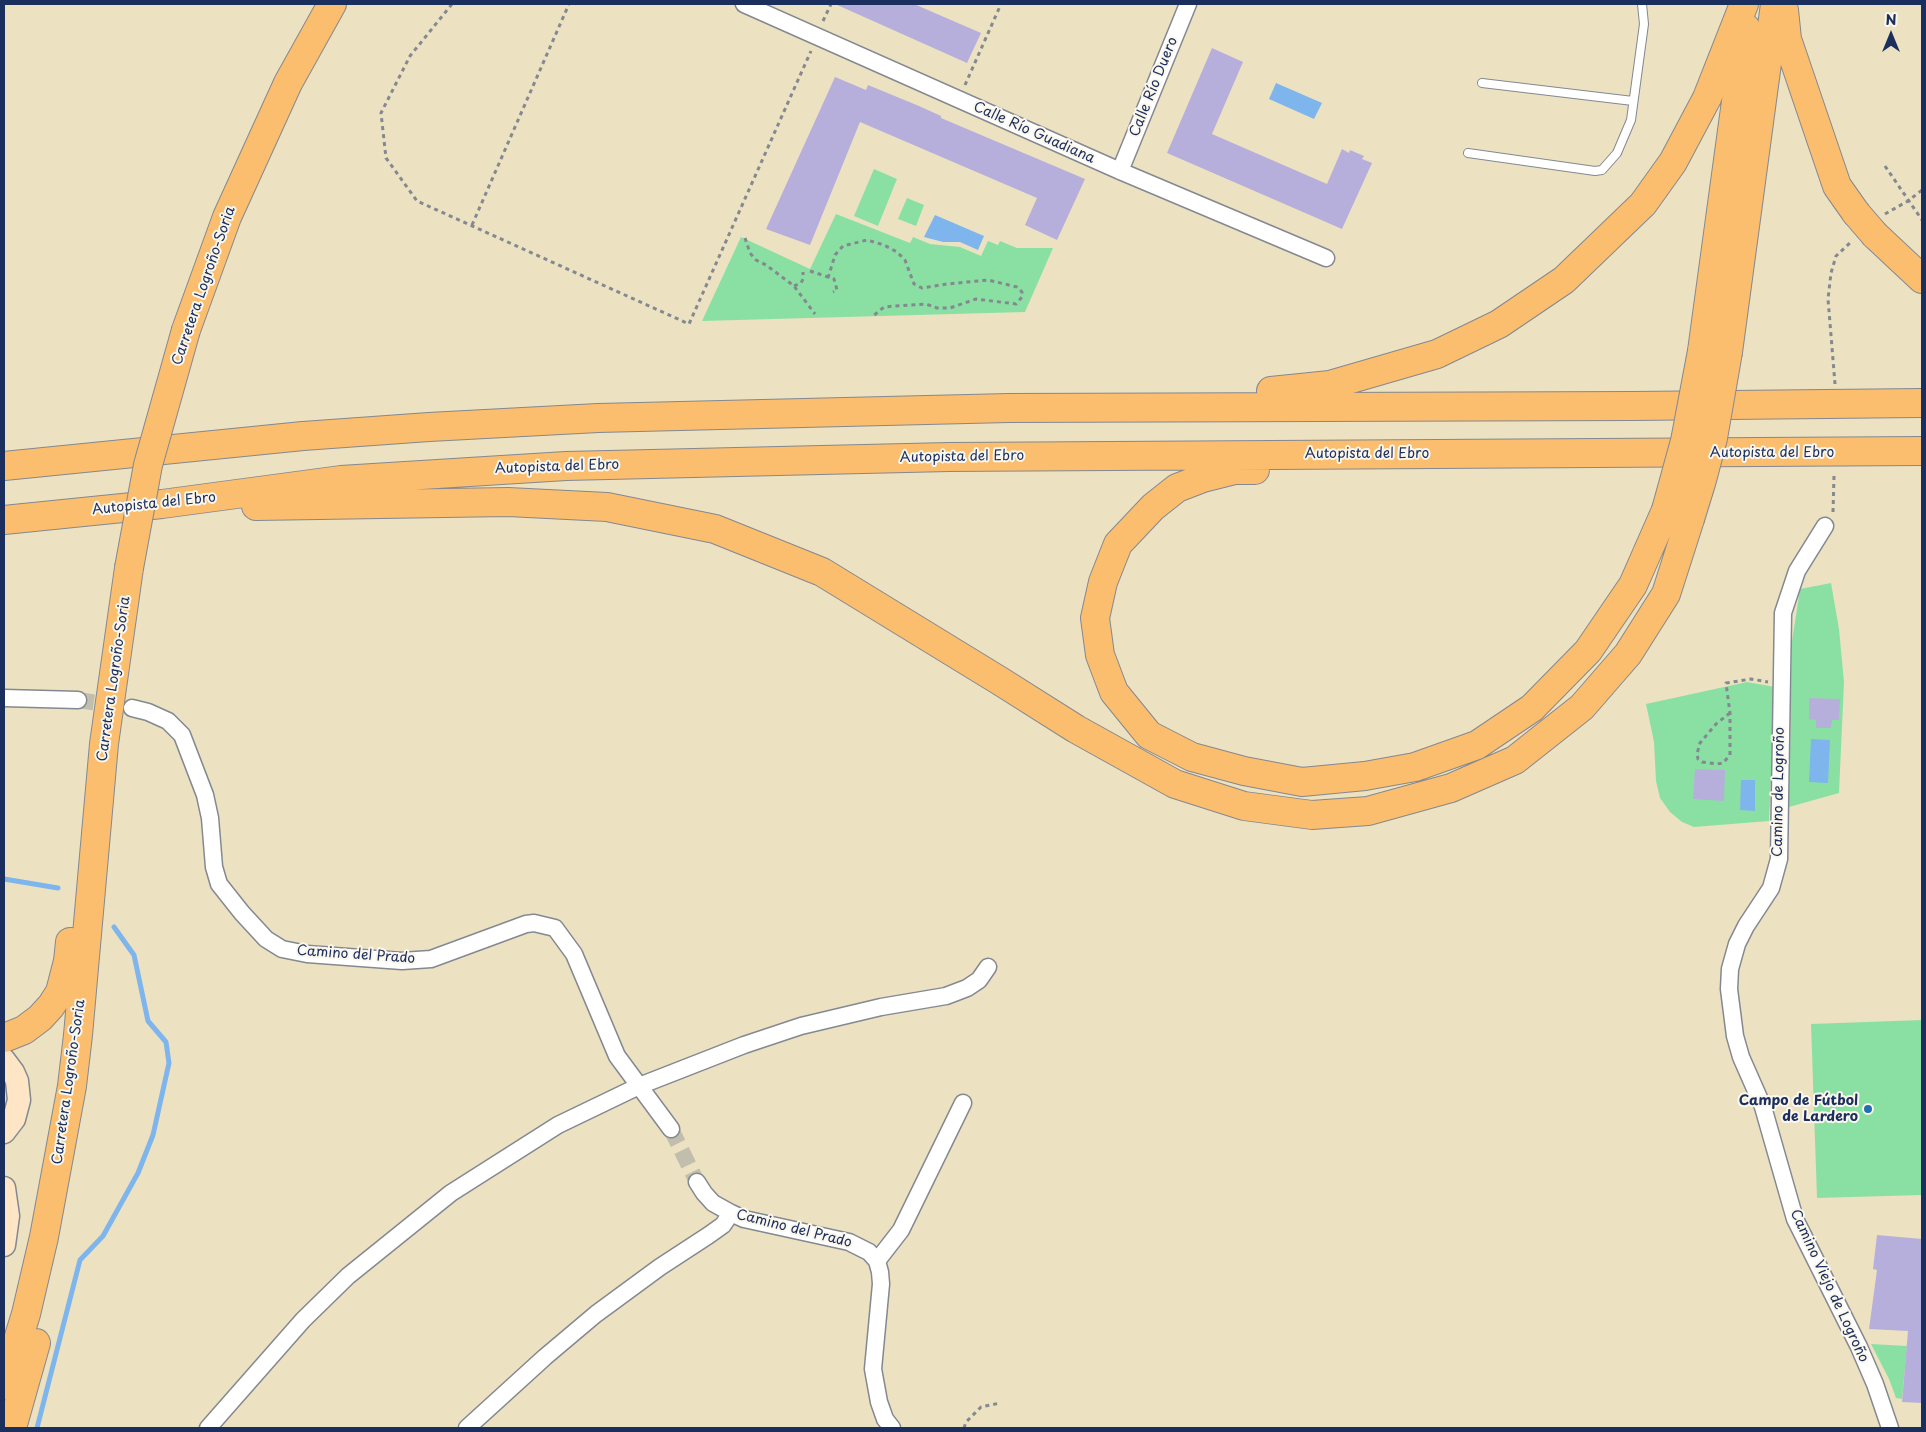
<!DOCTYPE html>
<meta charset="utf-8">
<style>
body{margin:0}
#map{position:relative;width:1926px;height:1432px;overflow:hidden;background:#ece2c1;font-family:"Playpen Sans",sans-serif}
canvas{display:block}
.frame{position:absolute;inset:0;border:5px solid #1b2f5e;pointer-events:none}
.north{position:absolute;left:1866px;top:10px;width:50px;height:50px;-webkit-text-stroke:4px #fbf7ec;paint-order:stroke;rotate:0deg;font-size:14px;font-weight:700;line-height:20px;text-align:center;color:#1b2f5e}
.north::after{content:'';display:block;margin:auto;width:18px;height:22px;background:#1b2f5e;clip-path:polygon(50% 0,100% 100%,50% 72%,0 100%)}
</style>
<div id="map">
<canvas width="1926" height="1432"></canvas>
<div class="frame"></div>
<div class="north">N</div>
</div>
<script>
const g = document.querySelector('canvas').getContext('2d');
g.lineJoin = 'round';
function fill(path, color) {
  g.fillStyle = color;
  g.fill(path, 'evenodd');
}
function poly(rows) {
  const path = new Path2D();
  for (const r of rows) {
    path.moveTo(r[0], r[1]);
    for (let i = 2; i < r.length; i += 2) path.lineTo(r[i], r[i + 1]);
  }
  return path;
}
function trace(path, color, width, dash) {
  g.strokeStyle = color;
  g.lineWidth = width;
  g.lineCap = dash ? 'butt' : 'round';
  g.setLineDash(dash || []);
  g.stroke(path);
}
function drawText(font, color, halo, rows, align = 'center') {
  g.font = font + ' "Playpen Sans",sans-serif';
  g.lineWidth = 4;
  g.setLineDash([]);
  g.textBaseline = 'middle';
  g.strokeStyle = halo;
  g.fillStyle = color;
  for (const [text, x, y, turn = 0] of rows) {
    g.save();
    g.translate(x, y);
    g.rotate((+turn || 0) * Math.PI / 180);
    g.textAlign = isNaN(turn) ? turn : align;
    if (halo) g.strokeText(text, 0, 0);
    g.fillText(text, 0, 0);
    g.restore();
  }
}
fill(poly([
 [874,169,897,179,878,226,854,216],
 [907,198,924,205,916,226,898,219],
 [836,214,910,243,913,237,930,244,960,247,981,256,988,241,998,245,1000,241,1017,248,1053,248,1025,312,702,321,741,237,810,269],
 [1831,583,1839,629,1844,682,1839,793,1789,807,1792,641,1800,589],
 [1747,682,1775,687,1769,821,1694,827,1682,822,1670,812,1660,798,1656,781,1654,742,1646,704],
 [1922,1020,1922,1195,1817,1198,1811,1024],
 [1871,1344,1907,1346,1902,1399,1896,1398,1889,1379]
]), '#8ae0a3');
fill(poly([
 [1276,83,1322,103,1314,119,1269,99],
 [935,215,984,236,978,250,960,242,943,242,924,237],
 [1811,739,1830,740,1828,783,1809,782],
 [1741,780,1755,780,1755,811,1740,810]
]), '#7eb5ed');
trace(poly([
 [4,879,58,888],
 [37,1428,80,1260,103,1236,138,1173,153,1135,169,1063,166,1042,148,1021,134,955,114,927]
]), '#7eb5ed', 5);
fill(poly([
 [835,4,914,4,981,33,967,63],
 [1212,48,1243,62,1212,134,1327,184,1342,149,1349,153,1350,150,1364,156,1362,159,1372,163,1342,229,1167,153],
 [835,77,866,90,868,85,919,106,941,116,941,118,1085,179,1057,240,1025,225,1037,198,860,122,810,245,766,229],
 [1809,698,1840,699,1839,720,1832,720,1831,728,1816,728,1816,720,1809,719],
 [1695,769,1725,770,1724,801,1693,799],
 [1877,1235,1922,1239,1922,1403,1902,1402,1908,1331,1869,1329,1877,1270,1873,1269]
]), '#b6afdb');
trace(poly([
 [78,700,118,706],
 [671,1129,697,1182]
]), '#c2bead', 16, [16, 8]);
const lane = poly([
 [1482,83,1633,101],
 [1468,153,1595,171,1602,170,1617,153,1631,120,1644,24,1642,4]
]);
const street = poly([
 [744,4,1120,171,1326,258],
 [1120,171,1188,4],
 [1825,526,1797,571,1783,613,1779,859,1771,888,1746,926,1737,944,1730,969,1729,989,1735,1036,1741,1057,1763,1107,1795,1219,1859,1347,1875,1384,1890,1428],
 [4,698,78,700],
 [132,708,148,712,168,721,182,735,205,795,210,818,214,867,219,884,242,913,266,939,282,949,307,954,402,961,431,959,526,924,534,923,555,928,574,954,617,1056,671,1129],
 [697,1182,704,1193,713,1203,731,1213,744,1219,849,1242,869,1252,877,1261,880,1272,881,1284,873,1369,879,1402,885,1419,892,1428],
 [877,1261,901,1230,963,1103],
 [208,1428,303,1320,348,1276,451,1193,558,1125,639,1086,744,1045,801,1026,881,1007,946,996,967,988,979,980,988,967],
 [467,1428,545,1357,596,1314,660,1267,709,1235,723,1225,731,1213]
]);
const secondary = poly([
 [4,1060,13,1072,17,1081,19,1100,14,1119,4,1132],
 [4,1188,8,1216,4,1245]
]);
const highway = poly([
 [1784,10,1787,39,1837,186,1856,213],
 [1875,235,1922,279],
 [186,330,227,217,288,83,332,4],
 [1702,351,1746,28],
 [1728,352,1775,4],
 [1271,391,1330,385,1437,354,1499,324,1564,280,1643,204,1673,162,1707,98,1744,4],
 [4,466,303,436,429,427,598,418,1009,408,1633,406,1922,403],
 [1255,470,1235,470,1203,478,1177,488,1153,507,1118,544,1103,582,1095,618,1100,655,1114,692,1149,735,1192,757,1244,771,1302,782,1365,776,1415,767,1477,745,1532,708,1588,651,1633,585,1666,510],
 [256,506,508,502,607,507,715,529,822,572,1000,681,1076,729,1175,784,1244,806,1312,815,1368,811,1451,788,1515,760,1582,707,1628,654,1666,594,1690,519],
 [4,520,162,504,341,480,566,466,949,457,1922,451],
 [4,1038,24,1030,40,1018,51,1006,60,992,68,961,70,942],
 [4,1385,26,1314,44,1237,72,1086,78,1035,104,744,129,568],
 [12,1428,36,1343]
]);
trace(lane, '#848890', 10);
trace(street, '#848890', 19);
trace(secondary, '#848890', 25);
trace(highway, '#848890', 30);
trace(poly([
 [452,4,410,56,381,113,386,158,417,201,689,324,811,51],
 [823,21,831,4],
 [965,85,1001,4],
 [1885,166,1922,220],
 [1885,214,1908,201,1922,190],
 [472,225,569,4],
 [745,238,750,253,756,260,766,265,794,286,815,314],
 [810,271,834,279,837,290,833,292],
 [828,278,835,255,843,246,867,240,884,245,897,252,905,260,914,284,922,288,947,284,988,280,1017,287,1022,292,1022,297,1016,304,976,299,950,308,937,308,926,304,895,306,884,307,872,317],
 [794,286,801,283,803,279,803,272],
 [1835,384,1828,299,1831,273,1836,256,1852,241],
 [1833,512,1834,476],
 [1730,713,1716,724,1700,743,1697,754,1698,759,1702,762,1717,764,1723,763,1730,755,1730,713,1726,683,1751,679,1768,682],
 [964,1428,966,1422,981,1407,1000,1403]
]), '#848890', 3, [4, 4]);
trace(lane, '#fff', 8);
trace(street, '#fff', 16);
trace(secondary, '#fde5c5', 22);
trace(highway, '#fbbd6e', 28);
const highwayBridge = poly([
 [1856,213,1875,235],
 [1666,510,1685,441,1702,351],
 [1690,519,1702,480,1713,438,1728,352],
 [129,568,148,465,186,330]
]);
trace(highwayBridge, '#848890', 30, []);
trace(highwayBridge, '#fbbd6e', 28);
for (const [x, y, r, color] of [
 [1868,1109,5,"#1f6fb2"]
]) {
  const dot = new Path2D();
  dot.arc(x, y, r, 0, 2 * Math.PI);
  g.fillStyle = color;
  g.fill(dot);
  trace(dot, '#fbf7ec', 2);
}
drawText('14px', '#1b2f5e', '#fbf7ec', [
 ["Calle Río Duero",1154,87,-68],
 ["Calle Río Guadiana",1034,133,24],
 ["Carretera Logroño-Soria",204,286,-71],
 ["Autopista del Ebro",1772,453],
 ["Autopista del Ebro",1367,454],
 ["Autopista del Ebro",962,457,-1],
 ["Autopista del Ebro",557,467,-2],
 ["Autopista del Ebro",154,504,-6],
 ["Carretera Logroño-Soria",114,679,-82],
 ["Camino de Logroño",1779,792,-89],
 ["Camino del Prado",356,955,4],
 ["Carretera Logroño-Soria",69,1082,-82],
 ["Camino del Prado",794,1229,14],
 ["Camino Viejo de Logroño",1829,1286,65]
]);
drawText('bold 14px', '#1b2f5e', '#fbf7ec', [
 ["Campo de Fútbol",1858,1101],
 ["de Lardero",1858,1117]
], 'right');
</script>
